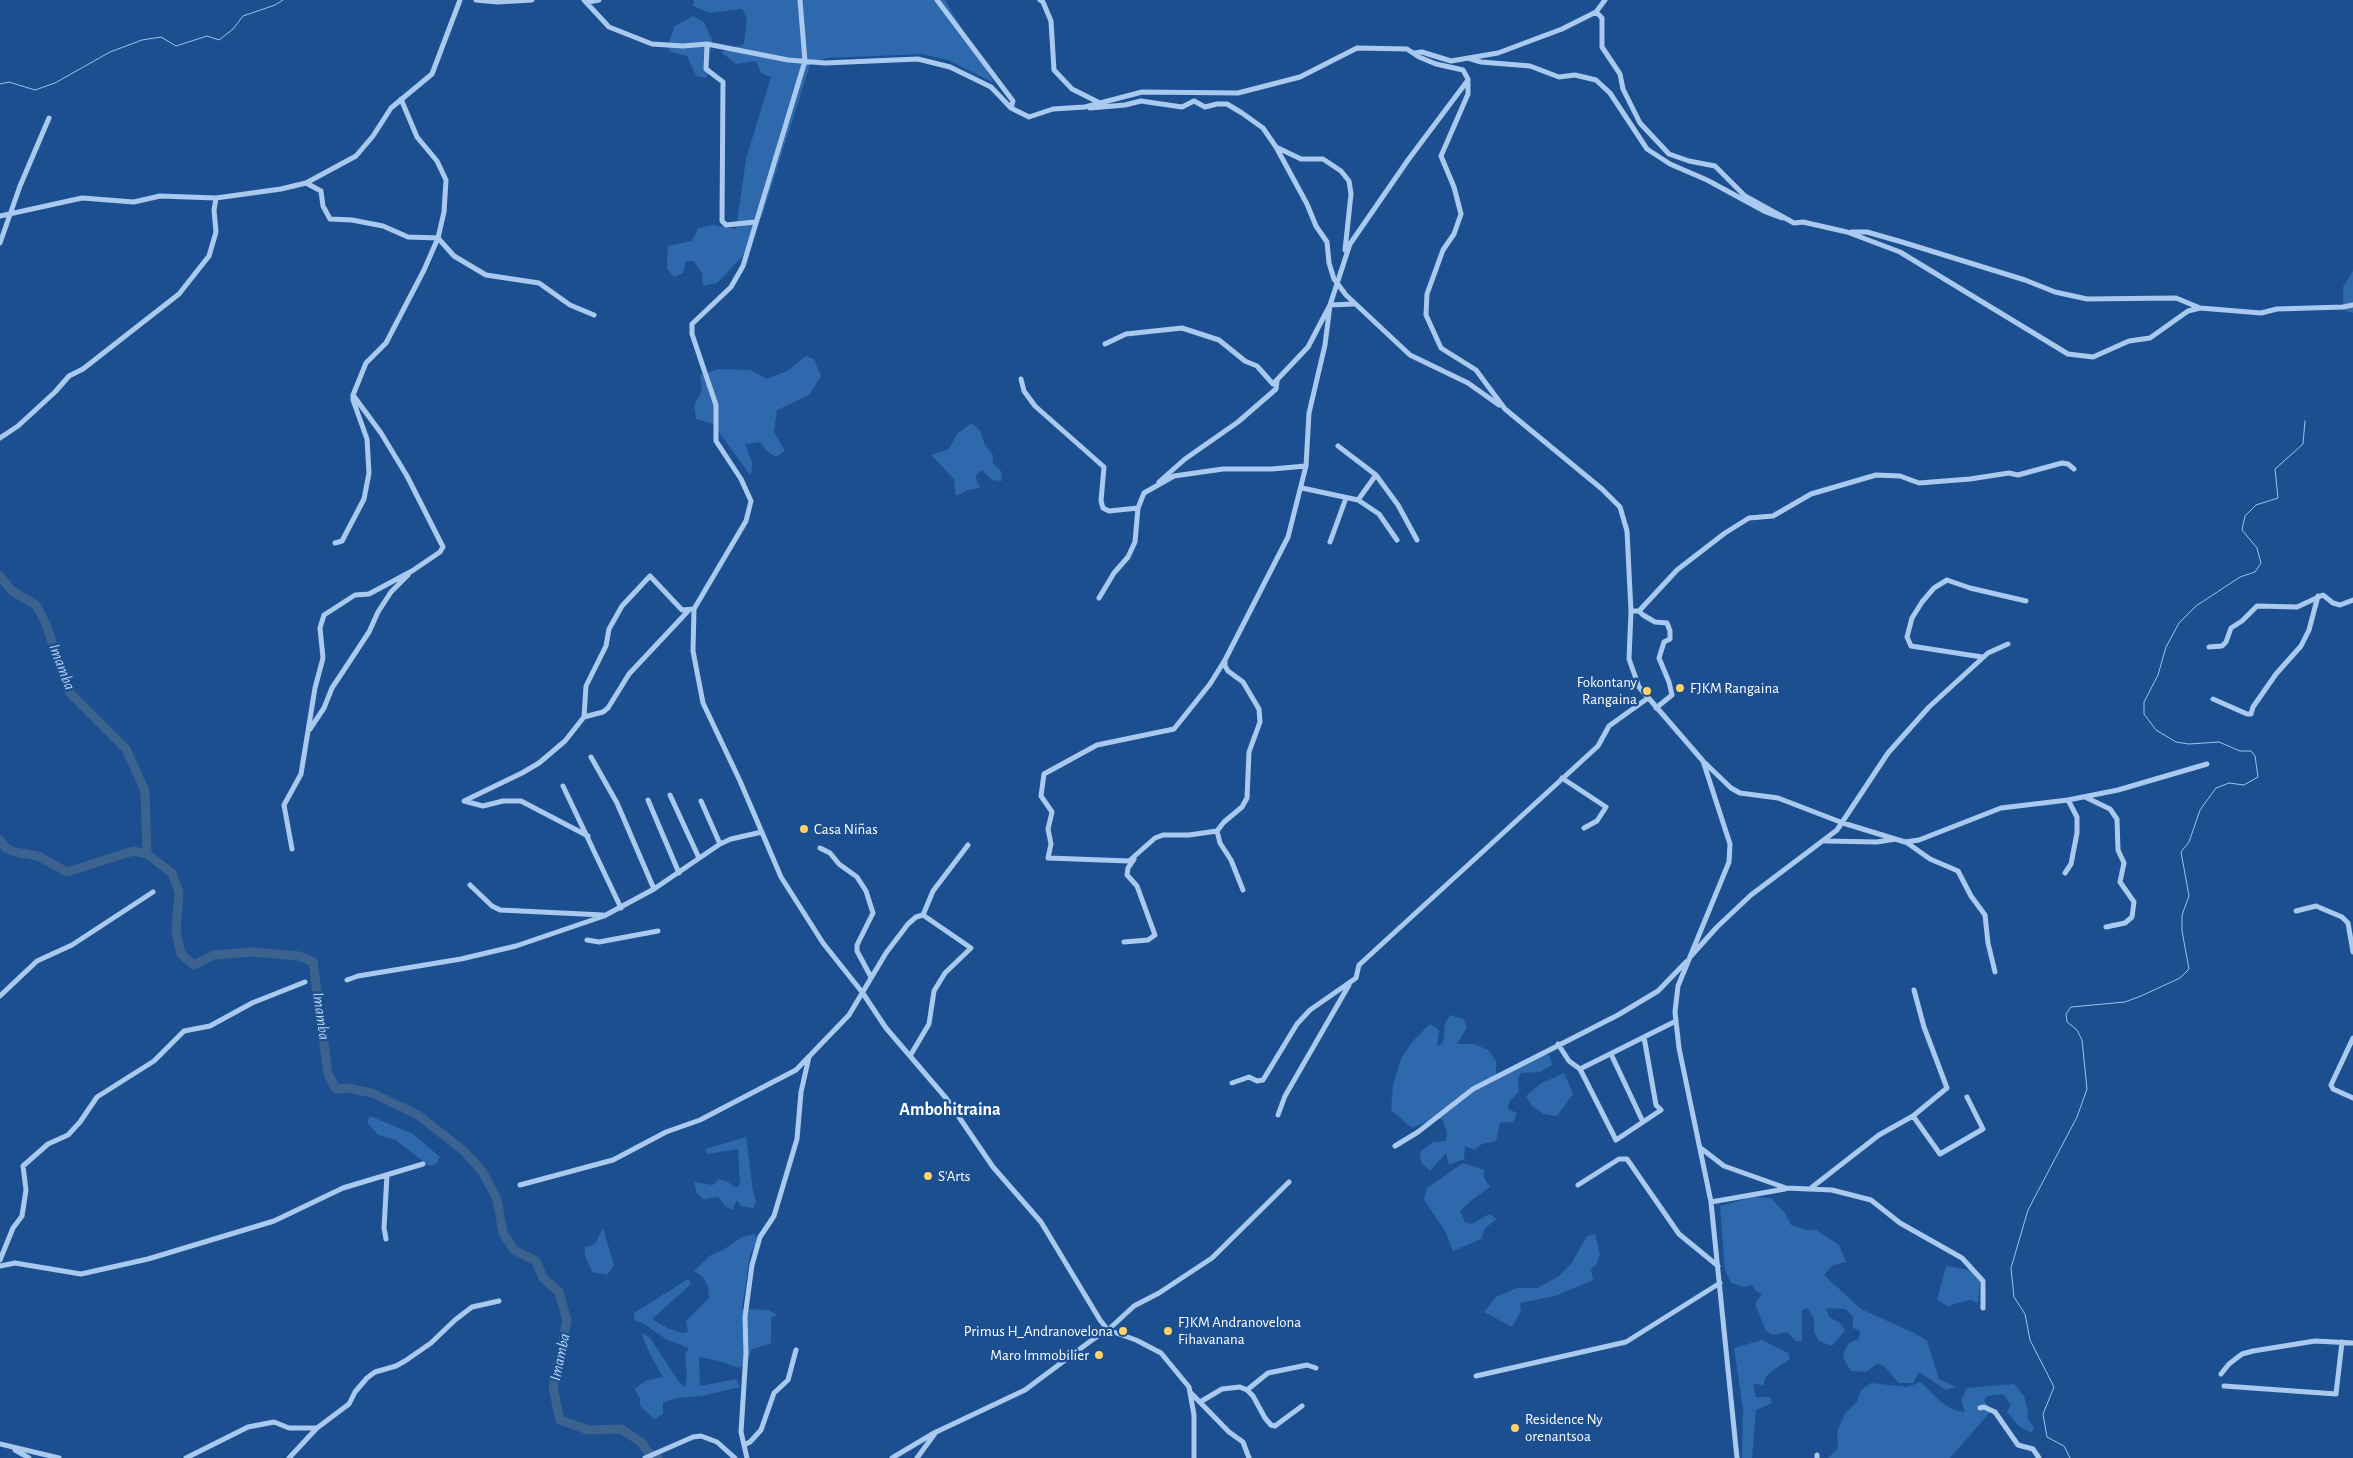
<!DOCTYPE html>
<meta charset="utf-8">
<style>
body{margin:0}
canvas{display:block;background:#1b4f8f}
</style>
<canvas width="2353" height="1458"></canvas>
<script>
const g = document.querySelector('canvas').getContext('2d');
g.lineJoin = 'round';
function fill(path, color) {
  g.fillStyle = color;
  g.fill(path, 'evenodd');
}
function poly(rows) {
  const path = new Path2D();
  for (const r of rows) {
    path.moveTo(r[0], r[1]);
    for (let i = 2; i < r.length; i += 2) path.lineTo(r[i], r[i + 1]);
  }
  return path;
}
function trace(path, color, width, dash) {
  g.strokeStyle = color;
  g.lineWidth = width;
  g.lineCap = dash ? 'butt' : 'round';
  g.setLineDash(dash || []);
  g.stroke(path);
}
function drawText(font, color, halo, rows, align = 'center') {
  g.font = font + ' "Alegreya Sans",sans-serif';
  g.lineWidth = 5;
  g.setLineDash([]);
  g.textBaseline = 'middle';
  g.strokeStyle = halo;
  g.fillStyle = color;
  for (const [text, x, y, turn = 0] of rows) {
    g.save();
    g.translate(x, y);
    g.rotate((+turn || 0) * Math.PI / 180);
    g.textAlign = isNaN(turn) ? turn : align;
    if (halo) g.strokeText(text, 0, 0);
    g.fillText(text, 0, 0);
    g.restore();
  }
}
fill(poly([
 [694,0,945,0,994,83,948,60,922,54,826,58,810,65,762,216,742,257,717,283,703,286,702,273,694,261,686,261,683,273,674,277,667,268,668,246,692,241,698,228,713,225,736,229,746,159,771,77,761,73,756,61,736,64,721,52,744,44,747,19,742,9,710,13,693,6],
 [693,16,704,22,712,40,707,78,696,76,687,56,669,51,670,38,675,26],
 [2353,271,2353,313,2343,310,2343,287],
 [806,356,814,359,821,376,809,395,777,410,774,432,785,451,776,457,767,451,760,442,745,444,752,462,751,476,713,424,696,419,694,405,702,391,700,375,718,369,750,370,767,379,787,371],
 [972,423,980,431,985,445,993,455,993,463,1001,471,1002,481,992,480,982,470,975,476,980,488,968,490,956,496,954,479,931,455,949,449,957,434],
 [1450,1015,1463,1019,1467,1027,1457,1044,1474,1044,1488,1050,1496,1061,1496,1074,1541,1051,1550,1056,1552,1065,1540,1072,1521,1073,1518,1079,1519,1091,1509,1102,1508,1109,1517,1113,1513,1122,1500,1123,1496,1141,1482,1144,1474,1150,1465,1146,1464,1159,1449,1165,1446,1153,1430,1171,1421,1163,1420,1152,1433,1142,1446,1141,1447,1132,1442,1119,1431,1120,1412,1128,1391,1110,1393,1084,1401,1059,1412,1042,1430,1024,1439,1030,1437,1046,1443,1044,1445,1024],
 [1564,1073,1573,1094,1557,1116,1544,1114,1532,1106,1526,1096,1540,1084],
 [370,1116,413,1134,440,1157,436,1164,429,1166,396,1140,378,1135,367,1122],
 [746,1137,753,1191,756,1202,753,1208,741,1206,737,1200,732,1210,725,1206,718,1197,703,1199,697,1193,694,1182,713,1185,719,1179,726,1181,737,1188,740,1183,738,1149,707,1154,705,1149],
 [1463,1163,1484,1170,1484,1178,1490,1187,1473,1199,1460,1211,1465,1222,1472,1224,1489,1214,1497,1219,1485,1228,1481,1239,1453,1251,1445,1231,1424,1200,1427,1188],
 [1752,1197,1771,1198,1785,1213,1791,1225,1807,1230,1816,1230,1839,1245,1846,1262,1833,1265,1824,1275,1861,1309,1916,1334,1927,1341,1939,1379,1956,1387,1946,1390,1919,1372,1913,1383,1899,1383,1883,1365,1877,1364,1866,1372,1851,1371,1843,1358,1845,1350,1849,1343,1859,1339,1860,1331,1853,1328,1853,1317,1846,1309,1826,1308,1829,1317,1840,1323,1845,1330,1832,1346,1819,1341,1814,1332,1814,1319,1808,1308,1802,1310,1802,1341,1796,1341,1787,1332,1773,1335,1766,1331,1755,1304,1762,1294,1756,1291,1752,1285,1744,1287,1731,1283,1725,1271,1720,1206],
 [603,1228,614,1265,607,1275,592,1272,585,1255,585,1247,595,1244],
 [755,1234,758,1241,750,1254,742,1309,769,1310,777,1315,771,1318,771,1343,751,1350,747,1363,739,1368,719,1361,699,1357,700,1386,736,1379,740,1387,702,1396,676,1398,663,1403,663,1414,654,1419,640,1406,640,1399,635,1389,645,1381,663,1377,649,1352,641,1332,650,1338,679,1382,685,1387,687,1376,685,1355,689,1348,666,1339,644,1324,634,1320,634,1313,688,1279,691,1284,652,1319,667,1328,682,1333,688,1332,686,1321,709,1298,708,1287,704,1278,694,1271,711,1255,723,1250,742,1237],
 [1595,1234,1600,1254,1596,1265,1591,1269,1593,1280,1555,1296,1520,1303,1521,1311,1512,1327,1484,1312,1496,1297,1516,1288,1537,1288,1558,1277,1571,1264,1587,1236],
 [1946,1266,1970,1270,1980,1281,1978,1303,1971,1300,1954,1304,1949,1307,1937,1300],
 [1762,1340,1788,1353,1790,1359,1772,1371,1765,1378,1764,1385,1753,1384,1756,1397,1770,1397,1772,1403,1756,1410,1752,1458,1742,1458,1743,1409,1734,1348],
 [1921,1382,1942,1403,1954,1410,1965,1412,1961,1400,1967,1388,2014,1384,2024,1396,2028,1411,2027,1418,2034,1427,2032,1433,2020,1427,2007,1412,2011,1405,2003,1394,1987,1396,1984,1400,1991,1411,1950,1458,1828,1458,1838,1448,1837,1432,1845,1413,1857,1402,1861,1390,1871,1383,1907,1387]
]), '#2e69ad');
trace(poly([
 [0,84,9,82,35,90,55,83,110,52,142,40,161,37,176,46,207,36,219,40,233,29,243,16,275,5,283,0],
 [2070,1458,2064,1446,2047,1437,2043,1414,2054,1387,2030,1340,2025,1314,2014,1297,2011,1268,2028,1210,2077,1117,2087,1089,2082,1040,2077,1030,2067,1022,2066,1014,2071,1007,2125,1002,2141,996,2180,978,2189,969,2182,931,2182,915,2189,896,2181,852,2189,842,2200,810,2216,788,2229,783,2244,785,2258,777,2255,756,2251,751,2240,751,2219,742,2189,744,2176,742,2156,730,2144,714,2144,702,2158,675,2166,647,2179,623,2196,606,2240,577,2255,572,2261,563,2257,548,2242,530,2245,516,2256,505,2278,498,2275,469,2303,444,2305,421]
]), '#9cc4f0', 1);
trace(poly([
 [0,576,12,591,36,605,46,624,69,692,126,749,145,791,147,854,172,873,179,892,176,931,181,954,194,965,214,955,251,952,299,956,313,962,328,1074,336,1089,347,1088,372,1093,418,1115,464,1151,482,1171,497,1199,503,1233,514,1250,536,1261,543,1278,559,1292,567,1321,553,1388,560,1420,588,1430,621,1429,641,1442,649,1453,658,1458],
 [0,840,6,848,15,852,38,856,67,872,133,851,147,854]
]), '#3c6290', 9);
trace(poly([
 [476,0,497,2,532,0],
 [584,0,609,27,652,44,683,46,707,44,788,60,825,63,918,59,950,67,991,87,1011,108,1029,117,1053,109,1085,107,1142,92,1238,93,1300,77,1357,48,1407,49,1419,57,1436,64,1463,70,1468,79,1468,94,1441,156,1454,187,1461,214,1454,234,1443,250,1427,294,1426,315,1441,348,1476,370,1505,409,1602,489,1620,507,1627,531,1631,611,1629,659,1639,687,1703,761,1730,844,1729,862,1678,986,1675,1012,1679,1048,1711,1202,1737,1458],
 [800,0,805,61,743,266,731,287,692,324,692,334,716,405,716,441,741,479,751,501,746,521,694,609,693,651,703,703,740,781,781,877,823,943,862,992,886,1028,946,1098,993,1167,1041,1222,1100,1320,1108,1330,1136,1340,1161,1353,1189,1387,1194,1415,1194,1458],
 [937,0,1013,101,1011,108],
 [1040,0,1043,2,1051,21,1054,70,1072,89,1098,102],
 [588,2,599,0],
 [1596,12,1602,18,1602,47,1620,74,1623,89,1640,123,1669,154,1689,161,1715,166,1745,196,1794,223,1803,222,1847,232,1900,252,2068,354,2093,357,2129,341,2150,338,2188,311,2200,308,2261,313,2277,309,2343,307,2353,305],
 [707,44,706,69,723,82,722,221,726,225,755,222],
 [1414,53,1422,52,1451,61,1498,53,1562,29,1596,12,1605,0],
 [1468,58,1481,62,1530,66,1559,77,1575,75,1596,80,1610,93,1647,149,1670,164,1707,180,1766,212,1782,218],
 [1090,108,1125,105,1141,101,1182,107,1194,101,1205,107,1217,104,1227,104,1242,113,1263,128,1276,147,1307,204,1316,226,1327,242,1329,263,1334,279,1346,295,1410,355,1468,383,1499,405],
 [1276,147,1301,159,1323,159,1341,171,1349,181,1351,194,1345,250],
 [306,183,321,191,323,206,330,219,352,220,383,226,408,237,438,238,454,256,486,275,539,283,570,305,594,315],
 [0,216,82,198,134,202,160,196,216,198,281,189,306,183,356,156,373,136,391,108,432,74,460,0],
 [1851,232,1867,232,1902,242,2025,280,2055,292,2087,299,2176,298,2200,308],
 [0,243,20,186,49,118],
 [1105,344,1126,334,1182,328,1219,340,1245,361,1257,366,1273,384,1308,347,1330,305,1354,304],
 [1021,379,1024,391,1035,406,1104,467,1101,501,1103,508,1109,511,1138,508],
 [0,438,18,426,55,392,69,376,83,369,179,294,209,256,216,232,214,210,216,198],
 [1338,446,1376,475],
 [1159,482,1185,459,1238,422,1276,389,1277,381],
 [1302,488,1358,500,1379,514,1397,540],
 [1358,500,1376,475,1398,505,1417,540],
 [1330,542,1346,498],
 [335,543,342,541,364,499,369,473,367,439,353,400,353,395,366,363,386,343,424,270,438,238,444,212,446,180,437,161,417,137,401,99],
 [1099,598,1114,573,1128,557,1135,542,1138,508,1144,493,1174,476,1223,469,1272,469,1306,466],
 [1631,611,1639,611,1677,570,1725,533,1749,518,1773,516,1811,494,1876,475,1900,476,1919,483,1970,479,2009,473,2018,475,2062,463,2068,464,2074,469],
 [1639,611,1643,615,1655,622,1667,623,1670,631,1670,639,1664,642,1659,658,1669,682,1672,695,1656,708],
 [2209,647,2222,646,2226,642,2231,628,2242,621,2257,606,2297,607,2323,595,2333,603,2340,605,2353,600],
 [1982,657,1911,646,1907,637,1912,618,1922,602,1934,588,1947,580,1970,588,2026,601],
 [1225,660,1210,684,1174,729,1097,745,1044,774,1041,796,1052,812,1048,829,1051,844,1048,858,1129,861,1155,838,1163,835,1189,835,1217,831,1224,822,1242,807,1247,798,1249,752,1260,722,1259,709,1243,682,1228,671,1225,666,1225,660,1288,537,1306,466,1309,413,1325,345,1330,305,1350,244,1408,160,1468,80],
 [2213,699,2247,714,2251,714,2253,707,2276,674,2301,646,2309,630,2318,596],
 [584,717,603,712,608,708,629,674,689,610],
 [310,729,324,708,332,688,369,632,378,612,391,592,408,575],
 [591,757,617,803,654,889],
 [1705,763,1731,788,1740,793,1778,798,1843,823,1905,842,1919,840,2001,808,2068,800,2118,790,2207,764],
 [1562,778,1606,807,1597,821,1584,828],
 [563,786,621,908],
 [670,795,699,858],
 [2085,797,2110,809,2117,819,2118,850,2124,863,2120,882,2134,902,2132,917,2125,923,2106,927],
 [648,800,679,873],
 [701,801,720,844],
 [1217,831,1220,843,1231,860,1243,890],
 [588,836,521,801,503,801,483,806,464,801,522,773,539,763,565,741,584,717,586,686,606,646,609,629,622,606,650,576,682,610,694,609],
 [1825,841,1877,842,1896,839],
 [1906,842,1930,859,1958,871,1971,896,1985,915,1988,943,1995,972],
 [820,848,830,853,839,864,857,877,866,891,873,913,857,945,857,951,871,977],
 [292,849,284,805,301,774,315,688,323,658,320,628,324,615,355,595,369,594,412,571,440,552,443,547,407,476,381,433,353,395],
 [2065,873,2071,864,2077,833,2077,817,2068,800],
 [470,885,492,906,500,910,603,915],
 [2296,911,2316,906,2342,917,2348,923,2353,952],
 [587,940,599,942,658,931],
 [1124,942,1148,940,1155,935,1137,886,1127,875,1128,868,1134,859],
 [1691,956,1717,927,1751,895,1837,830,1888,753,1929,707,1988,653,2008,644],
 [347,980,358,976,461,959,516,946,604,916,654,889,720,844,731,839,762,832],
 [0,996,37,961,72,945,153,892],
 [2353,1038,2331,1085,2333,1089,2353,1098],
 [1558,1044,1569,1061,1580,1069],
 [1611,1054,1643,1122,1616,1140,1580,1069,1676,1021],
 [910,1056,929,1024,934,991,945,973,971,948,923,915],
 [1232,1083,1249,1077,1257,1081,1263,1080,1297,1024,1310,1010,1356,978,1359,965,1598,746,1609,726,1648,698],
 [1278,1115,1285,1096,1349,985],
 [1913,1116,1940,1154,1983,1129,1967,1097],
 [1643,1122,1661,1110,1656,1105,1644,1037],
 [1395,1146,1418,1132,1473,1089,1618,1015,1658,991,1686,962],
 [1702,1149,1724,1166,1786,1188,1832,1190,1871,1200,1900,1223,1962,1258,1983,1281,1983,1308],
 [520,1185,613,1160,666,1132,700,1120,796,1070,849,1015,886,953,908,924,916,917,923,915,933,891,968,845],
 [1578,1185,1619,1159,1627,1159,1679,1234,1718,1266],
 [1811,1188,1879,1135,1913,1116,1947,1088,1924,1027,1914,990],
 [1711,1202,1785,1189],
 [386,1239,384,1228,387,1175],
 [0,1260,13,1228,22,1216,26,1190,23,1166,48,1144,68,1135,80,1122,97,1097,154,1061,184,1031,210,1026,252,1003,305,982],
 [0,1266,15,1263,81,1274,148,1259,274,1221,343,1188,423,1164],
 [2221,1374,2229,1364,2242,1354,2253,1351,2315,1341,2353,1343],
 [1476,1376,1626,1342,1720,1283],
 [2224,1386,2336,1394,2342,1342],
 [1247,1390,1268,1373,1307,1365,1316,1368],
 [1190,1392,1229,1432,1243,1442,1249,1458],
 [1200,1402,1222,1389,1240,1387,1247,1390,1253,1396,1265,1418,1271,1425,1275,1426,1302,1406],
 [1980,1408,1984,1407,1995,1412,2018,1445,2033,1449,2039,1458],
 [0,1444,59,1458],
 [744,1445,750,1442,761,1430,774,1393,788,1380,796,1350],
 [15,1450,29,1458],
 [186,1458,248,1427,274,1422,289,1428,317,1428,349,1404,355,1392,367,1378,375,1372,396,1366,405,1361,431,1343,455,1320,472,1307,499,1301],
 [289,1458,317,1428],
 [645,1458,693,1437,701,1436,717,1442,735,1458],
 [747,1458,741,1432,746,1353,745,1317,752,1265,760,1237,774,1216,797,1139,801,1092,809,1057],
 [892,1458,934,1433,1025,1390,1092,1340,1108,1330,1134,1306,1159,1293,1212,1258,1289,1182],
 [917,1458,936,1432],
 [1817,1458,1817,1455]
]), '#a9c9ee', 5);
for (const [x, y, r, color] of [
 [1680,688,5,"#ffd166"],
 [1647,691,5,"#ffd166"],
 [804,829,5,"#ffd166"],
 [928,1176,5,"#ffd166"],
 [1123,1331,5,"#ffd166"],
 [1168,1331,5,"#ffd166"],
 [1099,1355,5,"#ffd166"],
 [1515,1428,5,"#ffd166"]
]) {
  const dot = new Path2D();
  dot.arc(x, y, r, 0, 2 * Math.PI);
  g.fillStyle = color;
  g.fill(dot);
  trace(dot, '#1b4f8f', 2);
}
drawText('15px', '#fff', '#1b4f8f', [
 ["Fokontany",1637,682,"right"],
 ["Rangaina",1637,699,"right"],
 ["FJKM Rangaina",1690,688],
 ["Casa Niñas",814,829],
 ["S'Arts",938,1176],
 ["FJKM Andranovelona",1178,1322],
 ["Fihavanana",1178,1339],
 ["Primus H_Andranovelona",1113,1331,"right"],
 ["Maro Immobilier",1089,1355,"right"],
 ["Residence Ny",1525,1419],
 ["orenantsoa",1525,1436]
], 'left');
drawText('italic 16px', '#b5d3f5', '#1b4f8f', [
 ["Imamba",62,667,69],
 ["Imamba",321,1016,82],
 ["Imamba",560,1357,-78]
]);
drawText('bold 18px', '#fff', '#1b4f8f', [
 ["Ambohitraina",950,1110]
]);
</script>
